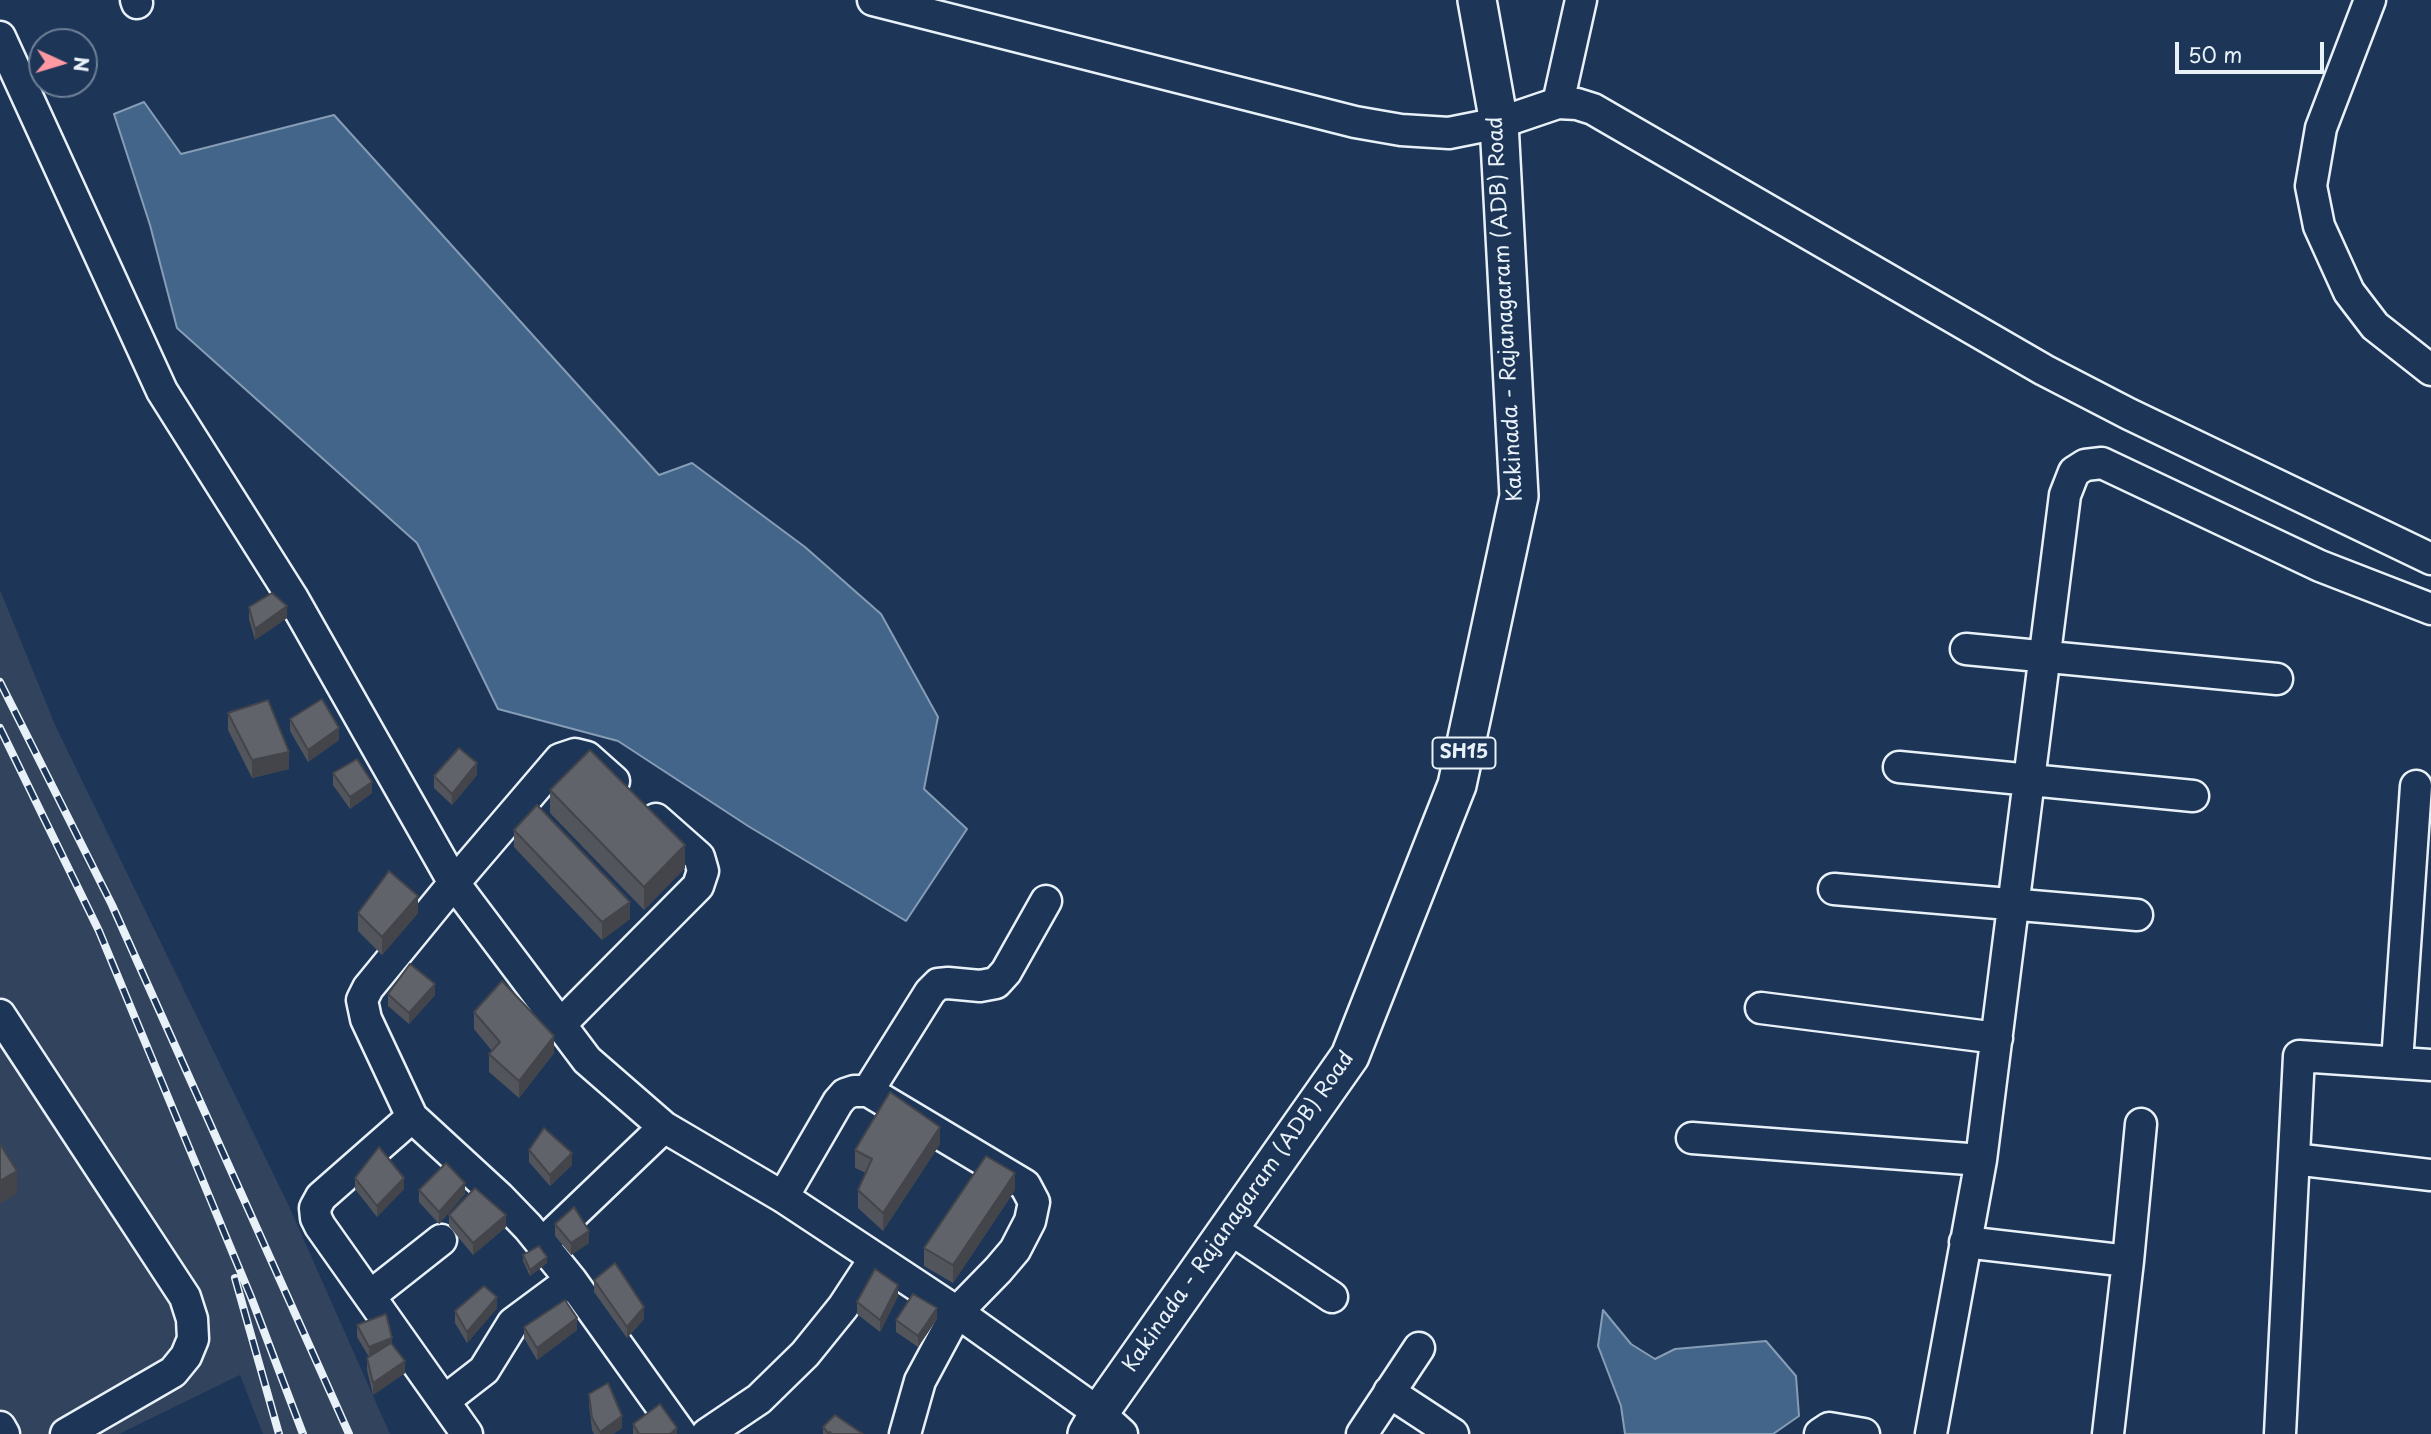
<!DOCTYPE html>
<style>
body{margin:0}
#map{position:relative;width:2431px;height:1434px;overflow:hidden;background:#1d3557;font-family:"Playpen Sans",sans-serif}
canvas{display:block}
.north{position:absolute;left:28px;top:28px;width:70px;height:70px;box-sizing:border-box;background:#1d3557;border:2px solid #6e8097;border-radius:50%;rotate:94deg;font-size:19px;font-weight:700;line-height:28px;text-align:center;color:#e8f1f8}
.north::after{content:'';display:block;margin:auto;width:24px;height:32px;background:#ff9aa2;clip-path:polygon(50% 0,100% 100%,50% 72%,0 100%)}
.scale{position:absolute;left:2175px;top:42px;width:149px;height:32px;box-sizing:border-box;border:4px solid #e8f1f8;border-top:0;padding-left:9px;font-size:21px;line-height:24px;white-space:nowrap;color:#e8f1f8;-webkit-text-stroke:5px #1d3557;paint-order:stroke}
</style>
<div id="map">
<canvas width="2431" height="1434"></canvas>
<div class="north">N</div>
<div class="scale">50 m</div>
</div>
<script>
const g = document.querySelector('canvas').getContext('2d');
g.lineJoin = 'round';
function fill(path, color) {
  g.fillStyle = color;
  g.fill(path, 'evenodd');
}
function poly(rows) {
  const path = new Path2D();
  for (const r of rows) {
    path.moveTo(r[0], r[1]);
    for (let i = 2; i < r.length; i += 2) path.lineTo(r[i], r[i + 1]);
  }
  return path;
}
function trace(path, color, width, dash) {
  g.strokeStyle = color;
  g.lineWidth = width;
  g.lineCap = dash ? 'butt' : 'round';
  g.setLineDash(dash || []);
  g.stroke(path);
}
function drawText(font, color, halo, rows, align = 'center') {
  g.font = font + ' "Playpen Sans",sans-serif';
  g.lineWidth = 5;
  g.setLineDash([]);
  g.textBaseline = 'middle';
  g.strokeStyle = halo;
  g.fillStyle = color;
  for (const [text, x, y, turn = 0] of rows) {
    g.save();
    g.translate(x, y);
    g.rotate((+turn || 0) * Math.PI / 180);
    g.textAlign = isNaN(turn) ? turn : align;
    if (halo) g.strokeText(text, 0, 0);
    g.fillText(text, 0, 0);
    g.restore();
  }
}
fill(poly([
 [0,590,56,727,288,1204,390,1434,263,1434,240,1375,119,1434,0,1434]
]), '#31435d');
const water = poly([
 [144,102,181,154,334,115,659,475,692,463,805,547,881,614,938,717,924,789,967,829,906,921,748,826,618,741,498,709,417,543,177,328,150,225,114,114,144,102],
 [1603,1310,1631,1344,1655,1359,1675,1349,1766,1341,1796,1376,1799,1416,1773,1434,1625,1434,1621,1406,1598,1346,1603,1310]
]);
fill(water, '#44658a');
trace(water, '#869db6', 2);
const minor = poly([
 [136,0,137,3],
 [873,0,1355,122,1401,130,1449,133,1499,123,1558,103,1577,104,1593,109,2044,370,2129,414,2431,559],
 [2370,0,2321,128,2311,186,2319,226,2349,292,2375,326,2431,370],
 [0,37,162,391,292,597,454,883,587,1060,664,1127,783,1197,957,1312,1099,1413,1122,1434],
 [1558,103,1581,0],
 [1966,649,2277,679],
 [1899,767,2193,796],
 [614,781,587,757,575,754,560,759,454,883,368,988,362,1000,366,1019,412,1117,499,1197,528,1227,571,1280,681,1434],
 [1834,889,2137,915],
 [1761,1008,1997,1038],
 [0,1015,185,1297,192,1319,193,1339,186,1356,173,1372,66,1434],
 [560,1025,698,886,703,871,699,857,656,819],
 [2397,1062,2416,786],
 [868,1091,930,992,938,984,948,983,980,986,996,983,1006,972,1046,901],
 [412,1117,321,1197,315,1208,316,1218,320,1226,467,1434],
 [1692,1138,1981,1160],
 [2294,1159,2431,1175],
 [783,1197,838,1102,845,1094,854,1091,868,1091,1025,1185,1034,1202,1030,1221,1015,1250,998,1270,957,1312,920,1381,905,1434],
 [1229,1228,1332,1297],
 [548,1238,664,1127],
 [1965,1242,2128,1261,2108,1434],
 [2128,1261,2141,1124],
 [370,1296,441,1240],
 [1389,1392,1453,1434],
 [444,1401,484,1370,513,1323,571,1280],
 [0,1427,4,1434],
 [707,1434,759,1399,805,1354,843,1307,875,1258],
 [1362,1434,1419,1348],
 [1820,1434,1829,1428,1864,1434],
 [1931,1434,1981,1160,2065,495,2074,472,2085,465,2102,463,2320,566,2431,609],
 [2280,1434,2299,1056,2431,1065]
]);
const major = poly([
 [1087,1434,1099,1413,1350,1056,1457,785,1519,496,1499,123,1477,0]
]);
trace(minor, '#e8f1f8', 35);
trace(major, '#e8f1f8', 42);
trace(minor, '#1d3557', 30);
trace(major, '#1d3557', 37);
const rail = poly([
 [0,682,112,905,349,1434],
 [0,728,99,931,251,1297,303,1434],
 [235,1278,279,1434]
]);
trace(rail, '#e8f1f8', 8);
trace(rail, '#1d3557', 5, [16]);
fill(poly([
 [249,607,287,618,255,640,249,619],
 [228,713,289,769,252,778,228,730],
 [290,719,339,740,308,762,290,731],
 [333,773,372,793,350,809,333,785],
 [477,775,452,805,434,788,434,776],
 [550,790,685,868,644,910,550,813],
 [514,830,630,919,602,940,514,847],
 [358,913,418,913,382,955,358,931],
 [388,994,435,995,409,1024,388,1006],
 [474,1012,554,1053,519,1098,489,1072,489,1054,492,1051,474,1029],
 [940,1144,883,1231,858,1208,858,1190,866,1173,855,1168,855,1150],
 [529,1150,572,1165,550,1186,529,1162],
 [355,1178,404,1189,377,1217,355,1189],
 [419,1190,465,1194,439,1224,419,1202],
 [1015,1190,953,1283,924,1266,924,1248],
 [449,1215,506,1227,473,1255,449,1226],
 [555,1224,589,1243,571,1255,555,1236],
 [523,1255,547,1263,530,1276,523,1261],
 [594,1280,644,1319,627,1338,594,1292],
 [898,1296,880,1332,857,1314,857,1302],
 [497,1308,467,1343,455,1323,455,1311],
 [937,1319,918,1347,896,1332,896,1320],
 [357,1325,392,1344,405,1373,373,1395,367,1370,367,1358,369,1357,357,1337],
 [524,1327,577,1330,537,1360,524,1338],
 [589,1394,622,1428,613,1434,594,1434,592,1430,589,1405],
 [633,1424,677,1434,633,1434],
 [823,1427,863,1434,823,1434]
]), '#53555c');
fill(poly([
 [287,606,287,618,255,640,255,629],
 [339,728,339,740,308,762,308,750],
 [289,752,289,769,252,778,252,760],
 [477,763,477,775,452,805,452,794],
 [372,782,372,793,350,809,350,797],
 [685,845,685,868,644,910,644,887],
 [418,896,418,913,382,955,382,937],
 [630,902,630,919,602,940,602,922],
 [435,984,435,995,409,1024,409,1013],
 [554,1036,554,1053,519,1098,519,1081],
 [940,1127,940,1144,883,1231,883,1213],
 [572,1153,572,1165,550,1186,550,1175],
 [17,1171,17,1194,0,1204,0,1181],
 [1015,1173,1015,1190,953,1283,953,1265],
 [404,1178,404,1189,377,1217,377,1206],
 [465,1183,465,1194,439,1224,439,1212],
 [506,1215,506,1227,473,1255,473,1243],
 [589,1231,589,1243,571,1255,571,1243],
 [547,1257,547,1263,530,1276,530,1270],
 [898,1285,898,1296,880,1332,880,1320],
 [497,1297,497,1308,467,1343,467,1332],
 [644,1307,644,1319,627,1338,627,1327],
 [937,1308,937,1319,918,1347,918,1336],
 [577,1318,577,1330,537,1360,537,1348],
 [392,1338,392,1349,369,1359,369,1347],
 [405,1361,405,1373,373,1395,373,1383],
 [622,1416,622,1428,613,1434,600,1434,600,1432],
 [677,1428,677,1434,670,1434]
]), '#44454b');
const building = poly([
 [272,593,287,606,255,629,249,607,272,593],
 [322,699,339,728,308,750,290,719,322,699],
 [268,700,289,752,252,760,228,713,268,700],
 [459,748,477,763,452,794,434,776,459,748],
 [590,750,685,845,644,887,550,790,590,750],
 [357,759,372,782,350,797,333,773,357,759],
 [537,805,630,902,602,922,514,830,537,805],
 [389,871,418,896,382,937,358,913,389,871],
 [410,964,435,984,409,1013,388,994,410,964],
 [502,981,554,1036,519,1081,489,1054,500,1042,474,1012,502,981],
 [890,1092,940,1127,883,1213,858,1190,872,1159,855,1150,890,1092],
 [544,1128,572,1153,550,1175,529,1150,544,1128],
 [0,1144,17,1171,0,1181,0,1144],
 [379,1147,404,1178,377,1206,355,1178,379,1147],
 [986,1156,1015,1173,953,1265,924,1248,986,1156],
 [446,1163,465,1183,439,1212,419,1190,446,1163],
 [475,1188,506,1215,473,1243,449,1215,475,1188],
 [574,1207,589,1231,571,1243,555,1224,574,1207],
 [539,1246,547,1257,530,1270,523,1255,539,1246],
 [615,1263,644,1307,627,1327,594,1280,615,1263],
 [875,1269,898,1285,880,1320,857,1302,875,1269],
 [484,1286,497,1297,467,1332,455,1311,484,1286],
 [913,1294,937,1308,918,1336,896,1320,913,1294],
 [565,1300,577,1318,537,1348,524,1327,565,1300],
 [386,1314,392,1338,369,1347,357,1325,386,1314],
 [391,1343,405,1361,373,1383,367,1358,391,1343],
 [608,1383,622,1416,600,1432,592,1418,589,1394,608,1383],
 [660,1404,677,1428,670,1434,639,1434,633,1424,660,1404],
 [835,1415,863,1434,831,1434,830,1432,829,1434,823,1427,835,1415]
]);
fill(building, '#61636b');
trace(building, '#44454b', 2);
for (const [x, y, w] of [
 [1464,753,63]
]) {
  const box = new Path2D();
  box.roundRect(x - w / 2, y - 15.5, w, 31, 5);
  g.fillStyle = '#1d3557';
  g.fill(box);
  trace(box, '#e8f1f8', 2);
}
drawText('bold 19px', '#e8f1f8', null, [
 ["SH15",1464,753]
]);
drawText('21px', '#e8f1f8', '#1d3557', [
 ["Kakinada - Rajanagaram (ADB) Road",1506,309,-93],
 ["Kakinada - Rajanagaram (ADB) Road",1239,1212,-55]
]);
</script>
